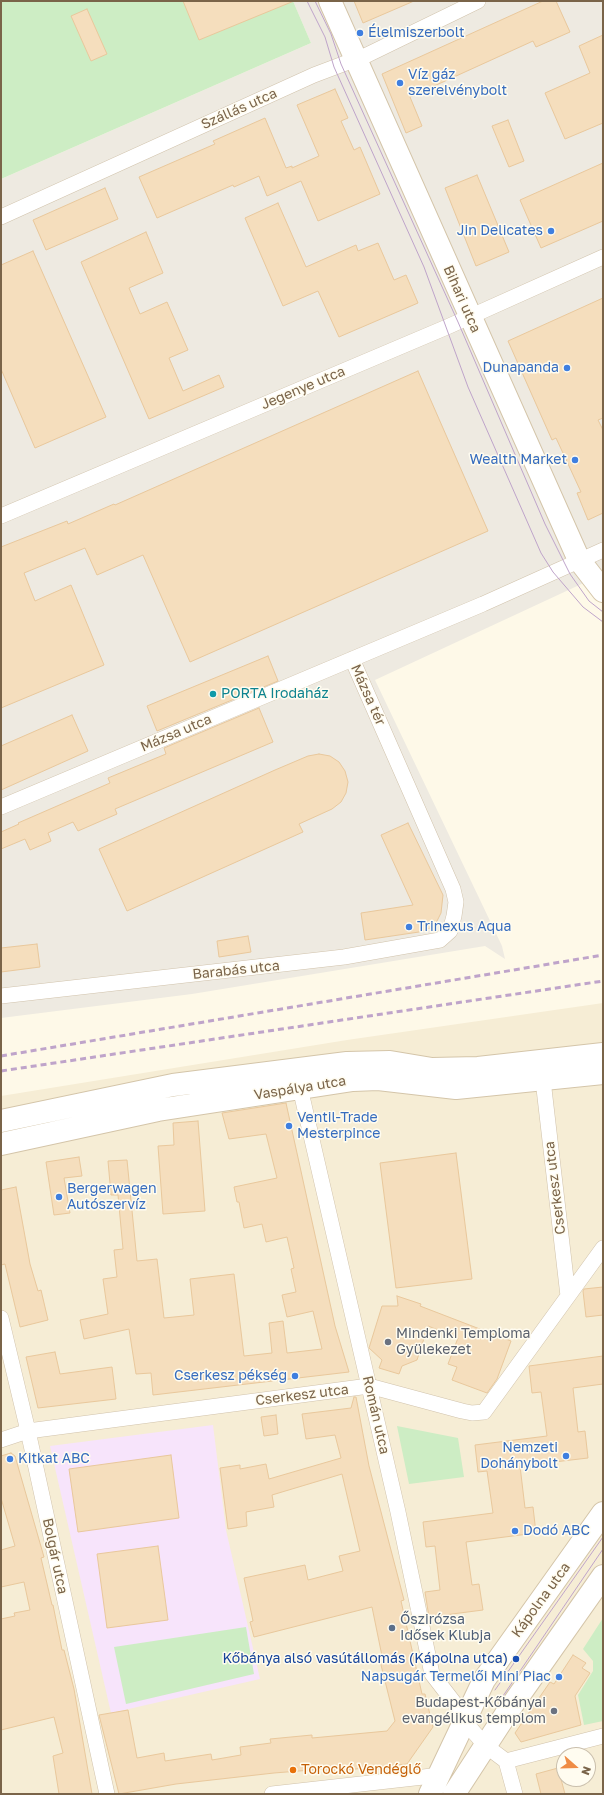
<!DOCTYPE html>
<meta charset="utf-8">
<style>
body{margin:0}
#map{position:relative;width:604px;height:1795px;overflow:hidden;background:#fef9e8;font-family:"Golos Text",sans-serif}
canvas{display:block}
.frame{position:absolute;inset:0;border:2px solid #7a6449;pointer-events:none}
.north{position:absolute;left:556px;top:1747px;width:40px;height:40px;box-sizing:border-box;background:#fffcf0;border:1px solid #cabfad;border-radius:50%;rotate:110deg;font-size:11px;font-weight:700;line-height:16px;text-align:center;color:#7a6449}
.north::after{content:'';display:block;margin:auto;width:14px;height:18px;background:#ef8c45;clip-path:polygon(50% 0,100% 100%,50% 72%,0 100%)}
</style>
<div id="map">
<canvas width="604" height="1795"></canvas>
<div class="frame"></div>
<div class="north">N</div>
</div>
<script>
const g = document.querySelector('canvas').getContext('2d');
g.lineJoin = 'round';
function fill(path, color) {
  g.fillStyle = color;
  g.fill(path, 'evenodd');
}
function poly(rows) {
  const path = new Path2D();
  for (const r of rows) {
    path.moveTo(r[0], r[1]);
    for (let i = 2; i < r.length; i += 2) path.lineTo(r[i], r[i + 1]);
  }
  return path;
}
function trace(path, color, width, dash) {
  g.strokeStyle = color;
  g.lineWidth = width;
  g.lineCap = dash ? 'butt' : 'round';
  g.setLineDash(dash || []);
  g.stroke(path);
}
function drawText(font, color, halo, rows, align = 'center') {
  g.font = font + ' "Golos Text",sans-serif';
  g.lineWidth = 3;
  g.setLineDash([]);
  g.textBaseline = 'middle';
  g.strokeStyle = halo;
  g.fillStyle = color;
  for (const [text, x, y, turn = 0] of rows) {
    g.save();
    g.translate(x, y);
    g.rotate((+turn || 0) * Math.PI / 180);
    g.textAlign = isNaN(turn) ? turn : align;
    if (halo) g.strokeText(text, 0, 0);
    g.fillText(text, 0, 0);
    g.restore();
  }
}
fill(poly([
 [603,1003,603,1794,1,1794,1,1096,347,1040],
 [564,1755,588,1755,588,1779,564,1779]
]), '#f6edd5');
fill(poly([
 [293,1,603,1,603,574,375,680,502,946,505,959,485,946,192,994,1,1018,1,179,311,43]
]), '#eeeae1');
fill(poly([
 [213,1425,226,1530,260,1679,111,1713,50,1446]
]), '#f7e4fb');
fill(poly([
 [1,1,293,1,311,43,1,179],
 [397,1426,458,1438,464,1477,409,1484],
 [603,1618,603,1721,584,1725,578,1695,593,1671,593,1661,583,1649],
 [246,1627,254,1674,126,1704,114,1647]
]), '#cdedc4');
const building = poly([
 [183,1,294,1,199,40,183,1],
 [354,1,414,1,363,23,354,1],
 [543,1,556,1,570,32,536,47,533,41,410,97,422,126,406,133,382,74,543,1],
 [87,9,107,54,91,61,71,16,87,9],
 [603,35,603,123,565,139,545,93,590,73,579,46,603,35],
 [335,89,348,118,341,121,354,150,360,147,380,194,318,221,301,181,267,196,259,176,234,187,233,185,157,218,139,177,215,144,213,141,265,118,286,168,292,166,292,168,319,156,297,105,335,89],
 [508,120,524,161,509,167,492,126,508,120],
 [603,163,603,221,541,248,520,200,603,163],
 [477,175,509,252,476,266,445,188,477,175],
 [105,188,118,219,46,250,33,220,105,188],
 [278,203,306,267,356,245,358,251,378,243,394,280,406,275,418,303,339,337,318,291,283,306,245,218,278,203],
 [146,232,163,273,129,288,140,314,167,302,188,350,169,358,183,391,219,375,224,387,149,419,81,262,146,232],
 [33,251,106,417,35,448,1,369,1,265,33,251],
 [603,298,603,418,598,420,603,430,603,513,588,520,577,493,581,492,556,438,552,440,508,341,603,298],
 [418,371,488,531,190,662,143,555,97,575,85,548,24,573,35,601,71,585,104,665,1,708,1,547,67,521,68,524,114,504,115,505,418,371],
 [268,656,278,681,157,731,147,706,268,656],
 [259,708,273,742,115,809,117,814,78,831,73,822,48,833,51,841,30,850,25,839,1,849,1,832,19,824,18,823,110,783,108,778,166,754,164,748,259,708],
 [72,715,88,751,1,790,1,746,72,715],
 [319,754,330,756,339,762,345,771,348,782,346,793,341,802,332,809,299,824,303,832,127,911,99,849,275,770,308,756,319,754],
 [408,823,443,895,441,913,437,921,430,928,419,932,365,940,361,913,413,905,381,835,408,823],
 [248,936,251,952,219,957,217,941,248,936],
 [37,944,40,967,1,972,1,948,37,944],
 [286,1103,335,1326,349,1372,153,1395,151,1373,136,1374,129,1329,84,1339,80,1320,108,1314,103,1279,117,1277,114,1250,123,1249,118,1195,111,1195,108,1161,127,1160,137,1261,157,1259,164,1318,194,1315,190,1279,234,1274,244,1356,272,1353,269,1323,283,1321,287,1353,322,1349,313,1311,287,1317,282,1295,296,1292,291,1269,294,1268,287,1237,266,1242,262,1224,244,1228,239,1202,237,1202,234,1187,277,1178,266,1134,229,1139,222,1113,286,1103],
 [198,1121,205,1211,163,1214,158,1146,174,1145,173,1123,198,1121],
 [456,1153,472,1279,396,1288,380,1163,456,1153],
 [79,1157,82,1176,64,1178,70,1213,54,1215,46,1162,79,1157],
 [16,1187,30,1264,38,1291,41,1290,48,1320,20,1327,5,1264,1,1265,1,1190,16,1187],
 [603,1287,603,1315,586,1317,583,1291,584,1289,603,1287],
 [397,1296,421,1304,420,1306,511,1341,497,1379,487,1393,452,1380,457,1367,448,1364,458,1338,428,1326,417,1360,402,1366,399,1374,379,1368,382,1360,369,1348,382,1306,398,1306,397,1296],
 [55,1352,60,1374,112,1367,116,1399,38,1408,26,1357,55,1352],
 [603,1356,603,1384,573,1388,578,1432,585,1431,588,1458,520,1466,525,1508,533,1507,536,1533,466,1542,472,1585,479,1584,483,1610,429,1617,425,1592,440,1590,435,1546,426,1547,423,1522,493,1513,487,1471,478,1472,475,1445,547,1436,541,1392,532,1393,529,1366,603,1356],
 [354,1397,356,1397,369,1466,404,1600,401,1601,422,1694,425,1694,433,1727,407,1764,325,1772,324,1769,274,1773,176,1784,119,1794,99,1715,128,1710,137,1758,164,1753,165,1761,211,1754,212,1760,241,1755,240,1747,271,1743,270,1739,312,1735,312,1738,387,1731,395,1721,379,1657,382,1656,372,1607,254,1637,250,1622,253,1621,244,1578,305,1565,308,1580,343,1571,339,1556,360,1551,342,1474,272,1495,274,1507,246,1512,247,1526,228,1529,220,1468,240,1465,240,1469,266,1464,269,1479,341,1458,335,1435,306,1439,302,1414,351,1408,354,1397],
 [276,1415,278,1434,264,1436,261,1417,276,1415],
 [11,1453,15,1456,44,1557,41,1558,52,1605,53,1605,62,1650,64,1650,74,1689,92,1794,59,1794,53,1756,63,1753,54,1717,1,1730,1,1619,15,1616,14,1613,30,1610,24,1582,1,1587,1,1550,15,1546,1,1498,1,1456,11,1453],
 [171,1455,179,1518,78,1532,69,1469,171,1455],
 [158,1546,168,1620,107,1628,97,1554,158,1546],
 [573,1655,586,1663,582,1668,590,1673,575,1696,581,1725,521,1742,515,1733,550,1682,554,1684,573,1655],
 [558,1768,565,1794,541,1794,536,1774,558,1768]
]);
fill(building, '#f5debd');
trace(building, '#e9c89c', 1);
const street = poly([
 [1,217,314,75,367,55,478,1],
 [1,516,447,327,603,257],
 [1,807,483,604,603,550],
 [1,996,344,957,440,940,450,931,454,916,456,902,453,889,352,659],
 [298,1079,398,1512,432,1674,459,1709,464,1721,486,1746,506,1761,603,1736],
 [543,1080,568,1296],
 [1,1318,28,1431,107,1794],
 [1,1440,28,1431,369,1386,462,1411,472,1413,484,1412,603,1248],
 [506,1761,515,1794],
 [272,1794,441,1775]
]);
const secondary = poly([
 [330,1,579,560,603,591],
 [1,1121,173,1085,347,1063,390,1062,432,1069,478,1068,603,1054],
 [1,1144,158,1110,353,1080,378,1079,456,1088,603,1073],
 [430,1794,484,1680,603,1513],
 [454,1794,508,1711,603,1576]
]);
trace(street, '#d1c3ac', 16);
trace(secondary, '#d4c5a9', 24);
trace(street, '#fff', 15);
trace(secondary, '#fff', 22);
trace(poly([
 [307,1,325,37,334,67,424,267,468,387,541,553,553,572,583,607,603,622],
 [315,1,331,34,341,64,458,322,545,524,570,574,589,601,603,612],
 [495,1690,603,1537],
 [503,1696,603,1549]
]), '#bfa4ca', 1);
trace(poly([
 [1,1056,603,955],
 [1,1071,603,981]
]), '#bfa4ca', 3, [6, 4]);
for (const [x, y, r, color] of [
 [360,33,4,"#3f7fe0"],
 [400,83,4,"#3f7fe0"],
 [551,231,4,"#3f7fe0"],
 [567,368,4,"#3f7fe0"],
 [575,460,4,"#3f7fe0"],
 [213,694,4,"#0f9aa8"],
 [409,927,4,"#3f7fe0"],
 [289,1126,4,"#3f7fe0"],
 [59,1197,4,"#3f7fe0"],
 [388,1342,4,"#6b7280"],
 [295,1376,4,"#3f7fe0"],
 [566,1456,4,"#3f7fe0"],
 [10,1459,4,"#3f7fe0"],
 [515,1531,4,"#3f7fe0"],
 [392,1628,4,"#5c6f8a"],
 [516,1659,4,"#1a4fb4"],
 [559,1677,4,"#3f7fe0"],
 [554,1711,4,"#6b7280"],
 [293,1770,4,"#e8710a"]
]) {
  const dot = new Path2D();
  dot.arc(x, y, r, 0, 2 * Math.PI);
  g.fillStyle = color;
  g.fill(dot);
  trace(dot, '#fffcf0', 1.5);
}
drawText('14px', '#366cbe', '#fffcf0', [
 ["Élelmiszerbolt",368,33],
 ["Víz gáz",408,75],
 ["szerelvénybolt",408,91],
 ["Jin Delicates",543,231,"right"],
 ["Dunapanda",559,368,"right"],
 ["Wealth Market",567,460,"right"],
 ["Trinexus Aqua",417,927],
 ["Ventil-Trade",297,1118],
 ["Mesterpince",297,1134],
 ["Bergerwagen",67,1189],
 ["Autószervíz",67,1205],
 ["Cserkesz pékség",287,1376,"right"],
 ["Nemzeti",558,1448,"right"],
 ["Dohánybolt",558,1464,"right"],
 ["Kitkat ABC",18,1459],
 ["Dodó ABC",523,1531],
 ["Napsugár Termelői Mini Piac",551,1677,"right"]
], 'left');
drawText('14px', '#7a6449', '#fffcf0', [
 ["Szállás utca",239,109,-24],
 ["Bihari utca",462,299,66],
 ["Jegenye utca",303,388,-23],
 ["Mázsa tér",368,695,66],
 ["Mázsa utca",176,733,-23],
 ["Barabás utca",236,970,-6],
 ["Vaspálya utca",300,1088,-9],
 ["Cserkesz utca",555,1188,-97],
 ["Cserkesz utca",302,1395,-7],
 ["Román utca",376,1415,77],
 ["Bolgár utca",55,1556,78],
 ["Kápolna utca",541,1600,-54]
]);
drawText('14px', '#0d838f', '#fffcf0', [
 ["PORTA Irodaház",221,694]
], 'left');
drawText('14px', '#5b616d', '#fffcf0', [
 ["Mindenki Temploma",396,1334],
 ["Gyülekezet",396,1350],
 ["Budapest-Kőbányai",546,1703,"right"],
 ["evangélikus templom",546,1719,"right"]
], 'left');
drawText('14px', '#4e5e75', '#fffcf0', [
 ["Őszirózsa",400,1620],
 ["Idősek Klubja",400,1636]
], 'left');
drawText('14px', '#164399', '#fffcf0', [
 ["Kőbánya alsó vasútállomás (Kápolna utca)",508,1659]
], 'right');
drawText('14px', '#c56008', '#fffcf0', [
 ["Torockó Vendéglő",301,1770]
], 'left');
</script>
